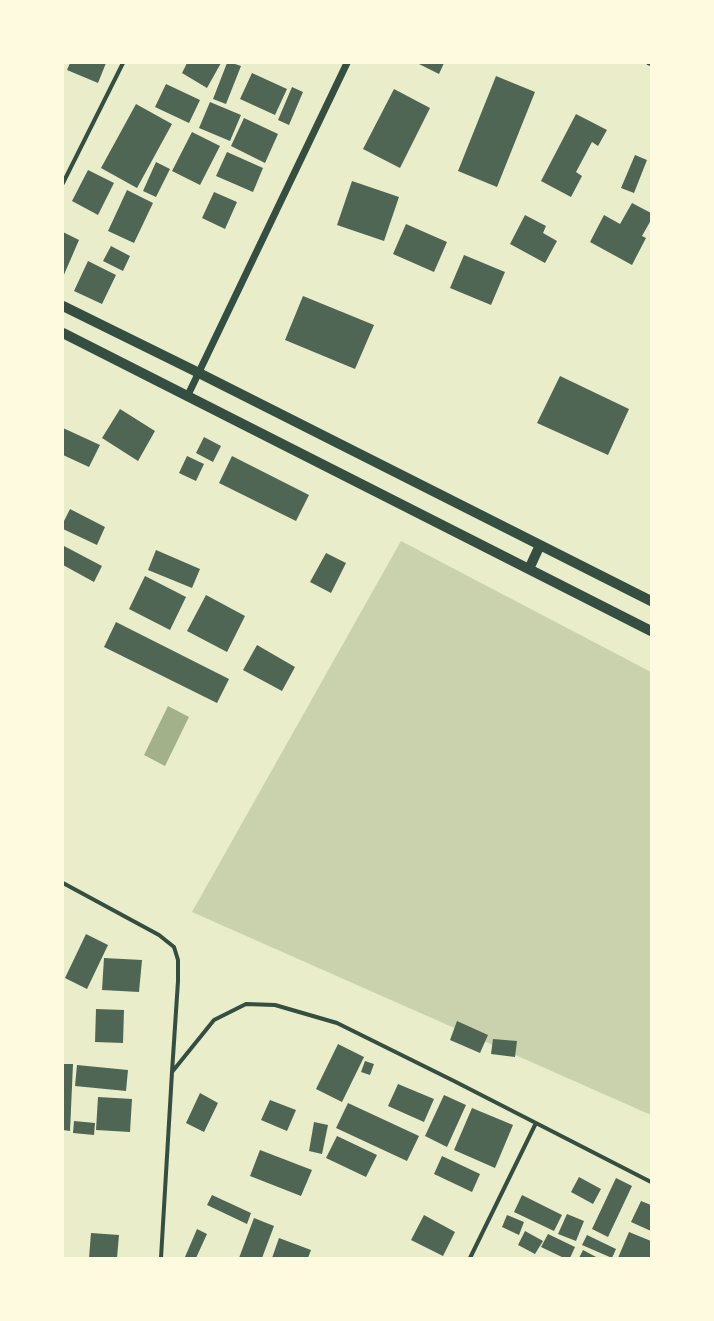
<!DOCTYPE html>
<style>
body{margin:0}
#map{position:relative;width:714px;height:1321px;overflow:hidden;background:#e9edc9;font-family:Figtree,sans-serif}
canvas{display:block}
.frame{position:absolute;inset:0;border:64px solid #fefae0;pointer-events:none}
</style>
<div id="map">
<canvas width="714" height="1321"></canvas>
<div class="frame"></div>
</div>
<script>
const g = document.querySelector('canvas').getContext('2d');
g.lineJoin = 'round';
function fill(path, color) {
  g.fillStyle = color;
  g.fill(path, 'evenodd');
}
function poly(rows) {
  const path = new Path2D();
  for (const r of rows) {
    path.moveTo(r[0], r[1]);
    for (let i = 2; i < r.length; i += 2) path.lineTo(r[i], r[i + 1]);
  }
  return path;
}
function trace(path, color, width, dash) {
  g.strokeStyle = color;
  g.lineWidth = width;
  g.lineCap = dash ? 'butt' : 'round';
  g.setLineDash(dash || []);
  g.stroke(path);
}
fill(poly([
 [401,541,651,672,651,1115,192,912]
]), '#cad2ad');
fill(poly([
 [168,706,189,717,165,766,144,755]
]), '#a3b18a');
fill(poly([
 [70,63,106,63,98,83,67,70],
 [187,63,221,63,207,88,182,73],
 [227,63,232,63,241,66,226,104,213,99],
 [417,63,444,63,439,74],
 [252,73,287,89,275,115,240,99],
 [496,76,535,92,497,187,458,171],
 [166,84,200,100,189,123,155,107],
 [292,87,303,92,289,125,278,120],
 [394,89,430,108,400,168,363,149],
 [210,102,241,115,230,141,199,128],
 [136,104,172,124,137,188,101,168],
 [576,114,607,130,598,146,592,142,576,172,582,176,571,197,541,181],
 [244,118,278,134,265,163,231,146],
 [192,132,220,146,200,185,172,171],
 [227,152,263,168,253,192,216,176],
 [635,155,647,160,634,193,621,188],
 [156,162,170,169,156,197,143,191],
 [88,170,114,183,98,215,72,201],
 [352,181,399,197,384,241,337,225],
 [127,190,153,203,134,243,108,231],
 [214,192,237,202,225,229,202,218],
 [632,203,651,213,651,220,642,236,646,238,632,265,590,242,604,215,620,224],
 [525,215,546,226,543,233,557,241,545,263,510,244],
 [406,224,447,242,434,272,393,254],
 [63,232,79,240,63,277],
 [111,246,130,256,123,271,103,261],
 [464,255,505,272,491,305,450,288],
 [88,261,116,275,102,304,74,291],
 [303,296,374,325,355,369,285,340],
 [560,376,629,409,608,455,537,423],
 [120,409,155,431,138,461,102,438],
 [63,428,100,445,89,467,63,455],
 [204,437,221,446,213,462,196,453],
 [187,456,204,464,196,481,179,473],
 [232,456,309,495,296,521,219,483],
 [70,509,105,527,97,545,63,529,63,523],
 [64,546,102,566,94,582,63,565],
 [156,550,200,569,192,588,148,570],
 [326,553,346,563,331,593,310,582],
 [145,576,186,597,170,630,129,609],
 [206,595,245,616,227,652,187,631],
 [116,622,229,679,217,703,104,647],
 [257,645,295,667,282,691,243,670],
 [86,934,108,945,87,989,65,978],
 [104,958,142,960,139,992,102,990],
 [96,1009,124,1010,123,1043,95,1042],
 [457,1021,488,1035,480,1053,450,1040],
 [493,1039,517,1041,515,1057,491,1054],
 [338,1044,364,1057,342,1102,316,1089],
 [365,1061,374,1064,370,1075,361,1072],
 [63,1064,73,1064,70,1131,63,1130],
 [77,1065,128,1070,126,1091,75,1086],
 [398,1084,434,1099,424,1122,388,1106],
 [200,1093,218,1103,204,1132,186,1123],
 [444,1095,466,1105,447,1147,425,1136],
 [98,1097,132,1099,130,1132,96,1130],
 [270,1100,296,1110,287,1131,261,1120],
 [348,1103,419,1136,407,1161,336,1128],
 [472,1108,513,1125,495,1168,454,1150],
 [74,1121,95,1123,94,1135,73,1133],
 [314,1122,328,1125,322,1154,309,1151],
 [337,1136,377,1155,366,1177,326,1158],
 [260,1150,312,1170,301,1196,250,1176],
 [442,1156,480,1174,472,1192,434,1174],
 [579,1177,601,1189,593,1204,571,1192],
 [616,1178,632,1186,608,1237,592,1229],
 [212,1195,251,1213,247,1224,207,1205],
 [522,1195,562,1215,554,1231,514,1212],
 [641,1201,651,1205,651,1231,631,1222],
 [567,1214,584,1221,576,1241,558,1234],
 [424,1215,455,1232,443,1256,411,1240],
 [507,1215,524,1222,519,1235,502,1227],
 [254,1218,274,1226,262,1258,239,1258],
 [197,1229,207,1234,196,1258,187,1258,185,1257],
 [525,1231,543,1241,535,1254,518,1245],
 [629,1232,651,1241,651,1258,618,1258],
 [91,1233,119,1235,117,1258,89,1258],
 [548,1234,575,1247,570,1258,564,1258,541,1247],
 [587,1235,616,1249,612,1258,582,1245],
 [279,1238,311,1250,308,1258,272,1258],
 [583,1250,598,1258,579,1258]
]), '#4f6655');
trace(poly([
 [648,63,651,64],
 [63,183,123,63],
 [63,883,159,935,174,947,178,960,178,981,172,1072,161,1258],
 [172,1072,214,1020,246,1004,275,1005,337,1023,454,1081,651,1182],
 [470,1258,536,1123]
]), '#344e41', 4);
trace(poly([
 [187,397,347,63]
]), '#344e41', 7);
trace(poly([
 [63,306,199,373,651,601],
 [63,333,651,631],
 [529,569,540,545]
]), '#344e41', 10);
</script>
